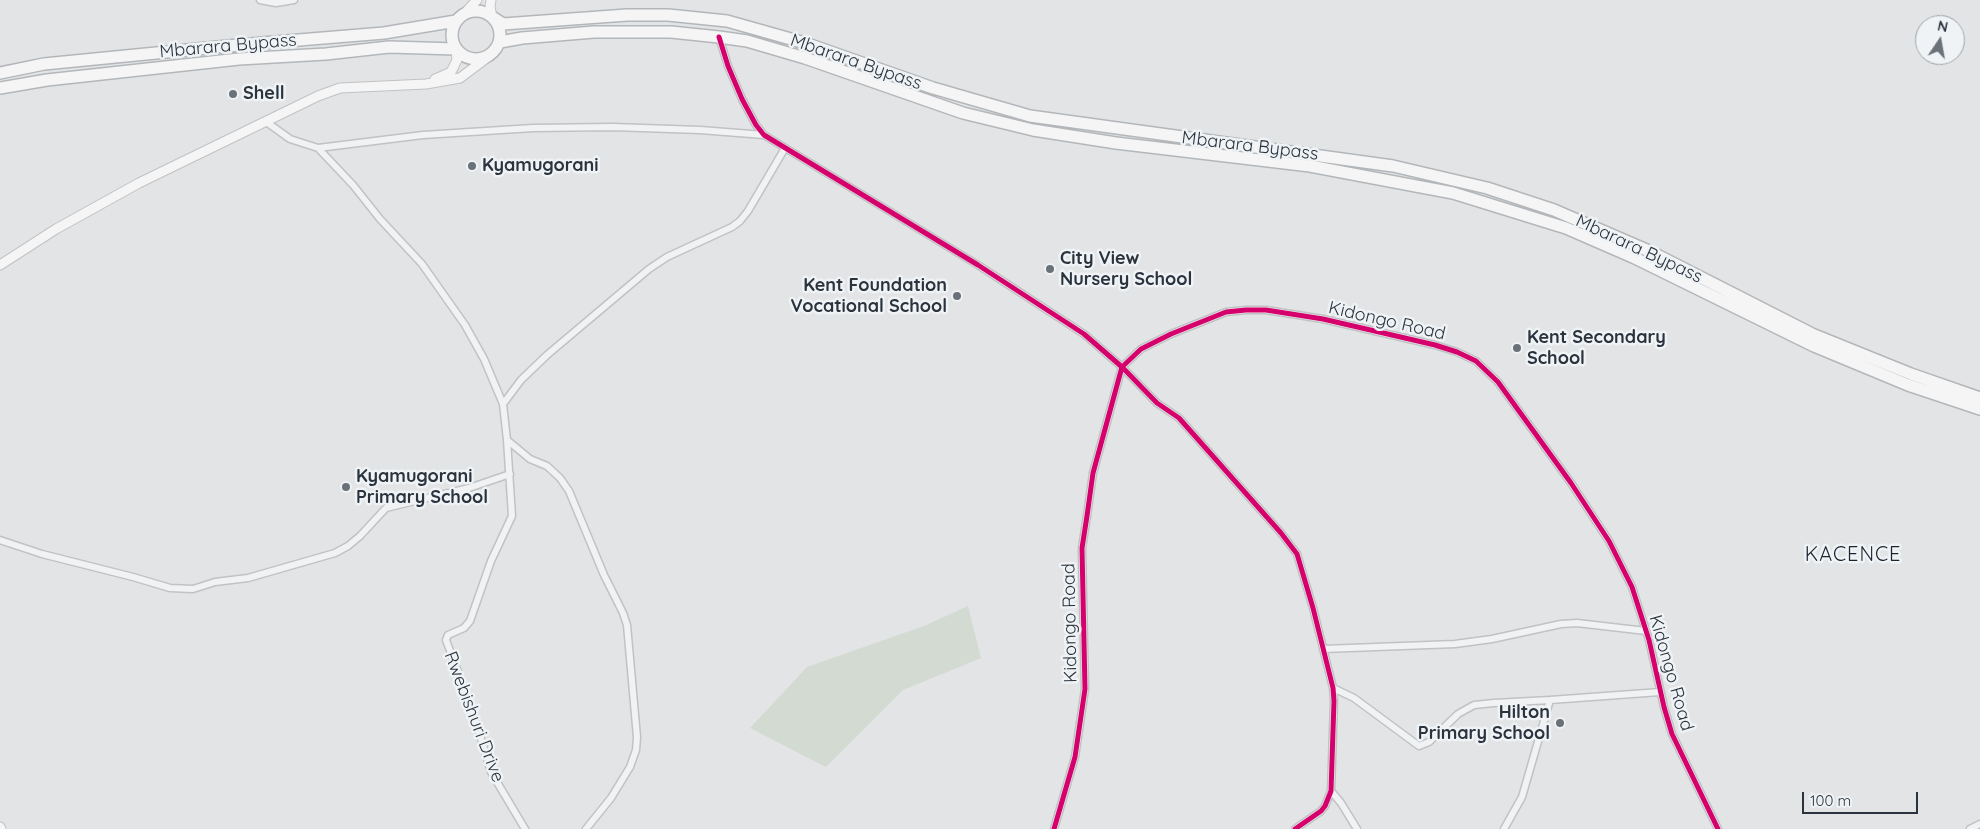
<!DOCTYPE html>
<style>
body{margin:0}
#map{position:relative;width:1980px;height:829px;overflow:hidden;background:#e2e4e6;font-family:Quicksand,sans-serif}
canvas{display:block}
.north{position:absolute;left:1915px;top:15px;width:50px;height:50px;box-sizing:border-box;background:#eff3f5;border:1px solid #a0a6ac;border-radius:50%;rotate:12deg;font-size:14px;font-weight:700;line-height:20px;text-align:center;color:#2a333e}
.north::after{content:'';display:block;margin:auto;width:18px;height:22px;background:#6a7179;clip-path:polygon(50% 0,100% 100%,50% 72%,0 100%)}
.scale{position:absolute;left:1802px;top:792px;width:116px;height:22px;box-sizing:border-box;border:2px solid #2a333e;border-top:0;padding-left:6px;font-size:15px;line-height:18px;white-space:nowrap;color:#2a333e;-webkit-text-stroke:4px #eff3f5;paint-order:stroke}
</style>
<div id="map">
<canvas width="1980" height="829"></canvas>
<div class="north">N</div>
<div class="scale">100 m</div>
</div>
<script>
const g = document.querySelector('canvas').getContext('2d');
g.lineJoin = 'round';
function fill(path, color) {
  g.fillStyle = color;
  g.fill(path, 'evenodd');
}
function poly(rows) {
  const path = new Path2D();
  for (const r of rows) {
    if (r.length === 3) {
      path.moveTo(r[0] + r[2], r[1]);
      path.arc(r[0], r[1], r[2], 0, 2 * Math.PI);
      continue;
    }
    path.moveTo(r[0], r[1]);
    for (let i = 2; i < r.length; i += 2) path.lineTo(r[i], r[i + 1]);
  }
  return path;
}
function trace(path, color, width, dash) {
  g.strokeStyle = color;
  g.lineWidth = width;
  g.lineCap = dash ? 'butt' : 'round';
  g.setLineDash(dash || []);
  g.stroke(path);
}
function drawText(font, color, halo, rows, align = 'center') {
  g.font = font + ' Quicksand,sans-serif';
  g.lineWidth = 5;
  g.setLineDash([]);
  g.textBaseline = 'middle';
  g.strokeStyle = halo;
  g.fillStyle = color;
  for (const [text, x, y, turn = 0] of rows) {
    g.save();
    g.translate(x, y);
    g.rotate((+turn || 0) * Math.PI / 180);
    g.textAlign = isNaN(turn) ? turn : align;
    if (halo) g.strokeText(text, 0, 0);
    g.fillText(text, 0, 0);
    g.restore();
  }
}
fill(poly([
 [968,606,981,658,903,690,826,767,750,728,807,667,924,626]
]), '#d3dad2');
const street = poly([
 [260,0,276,3,294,0],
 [719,37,728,66,742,99,756,125,764,135,978,265,1084,334,1122,367,1157,403,1179,418,1281,533,1297,554,1313,608,1333,688,1334,701,1331,791,1325,806,1321,811,1295,829],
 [265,121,290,139,318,148,353,185,380,219,422,264,465,325,484,359,503,404,507,440,530,459,547,466,560,478,569,491,604,575,623,613,627,625,637,737,636,750,630,767,611,798,586,829],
 [318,148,423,135,533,128,613,127,700,130,764,135],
 [503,404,521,380,547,355,649,269,667,257,732,227,740,221,748,211,785,148],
 [507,440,512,516,491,561,470,621,464,628,448,635,446,640,472,709,491,772,525,829],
 [0,540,42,554,133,577,170,588,193,589,215,582,248,578,335,553,348,546,360,536,386,508,469,488,510,474],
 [1323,649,1455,644,1492,639,1561,624,1577,623,1646,631],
 [1333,688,1354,698,1419,746,1429,742,1458,714,1474,705,1494,703,1550,700],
 [1331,791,1341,803,1357,829],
 [1054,829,1075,757,1085,689,1082,548,1087,516,1093,473,1122,367,1141,349,1171,334,1226,312,1246,310,1266,310,1323,319,1435,345,1457,352,1476,361,1498,382,1571,483,1609,541,1632,587,1649,640,1664,707,1672,734,1718,829],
 [1504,829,1522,797,1550,700,1660,692],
 [1970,829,1980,824]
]);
const secondary = poly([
 [491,0,490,7,492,17],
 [463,15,477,0],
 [435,79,451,72,457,60,456,49],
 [0,265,56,229,139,183,318,96,340,88,426,84,460,78,488,57],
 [0,827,1,829]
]);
const highway = poly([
 [476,35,24],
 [492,17,503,24,627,15,668,15,727,21,805,43,933,88,1030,116,1393,166,1487,188,1554,210,1649,251,1812,334,1911,374,1980,398],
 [500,42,522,38,594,32,671,32,719,37,747,41,805,58,963,113,1033,130,1116,143,1310,166,1453,193,1566,228,1635,258,1814,346,1908,385,1980,409],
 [0,73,44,64,238,45,384,33,456,21],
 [0,88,47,80,239,59,326,54,389,47,456,49]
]);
trace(street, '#c0c2c4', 9);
trace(secondary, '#c0c2c4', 11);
trace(highway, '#b4b7ba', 14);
trace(street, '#f0f2f3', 6);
trace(secondary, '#f5f5f6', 9);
trace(highway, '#f5f5f6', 11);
trace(poly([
 [719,37,728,66,742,99,756,125,764,135,978,265,1084,334,1122,367,1157,403,1179,418,1281,533,1297,554,1313,608,1333,688,1334,701,1331,791,1325,806,1321,811,1295,829],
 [1054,829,1075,757,1085,689,1082,548,1087,516,1093,473,1122,367,1141,349,1171,334,1226,312,1246,310,1266,310,1323,319,1435,345,1457,352,1476,361,1498,382,1571,483,1609,541,1632,587,1649,640,1664,707,1672,734,1718,829]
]), '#d6006c', 5);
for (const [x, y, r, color] of [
 [233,94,5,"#6a7179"],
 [472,166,5,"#6a7179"],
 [1050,269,5,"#6a7179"],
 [957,296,5,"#6a7179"],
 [1517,348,5,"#6a7179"],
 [346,487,5,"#6a7179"],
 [1560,723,5,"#6a7179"]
]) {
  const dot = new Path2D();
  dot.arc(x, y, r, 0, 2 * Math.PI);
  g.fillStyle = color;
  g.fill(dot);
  trace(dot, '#eff3f5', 2);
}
drawText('18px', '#2a333e', '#eff3f5', [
 ["Mbarara Bypass",228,46,-5],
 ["Mbarara Bypass",856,62,19],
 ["Mbarara Bypass",1250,146,7],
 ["Mbarara Bypass",1639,249,25],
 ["Kidongo Road",1387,321,13],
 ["Kidongo Road",1070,623,-91],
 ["Kidongo Road",1671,673,74],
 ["Rwebishuri Drive",474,717,69]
]);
drawText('bold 18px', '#2a333e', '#eff3f5', [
 ["Shell",243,94],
 ["Kyamugorani",482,166],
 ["City View",1060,259],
 ["Nursery School",1060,280],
 ["Kent Foundation",947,286,"right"],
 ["Vocational School",947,307,"right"],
 ["Kent Secondary",1527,338],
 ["School",1527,359],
 ["Kyamugorani",356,477],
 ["Primary School",356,498],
 ["Hilton",1550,713,"right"],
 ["Primary School",1550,734,"right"]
], 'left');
g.letterSpacing = '1px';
drawText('20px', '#1c242f', '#eff3f5', [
 ["KACENCE",1853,555]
]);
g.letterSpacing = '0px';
</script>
